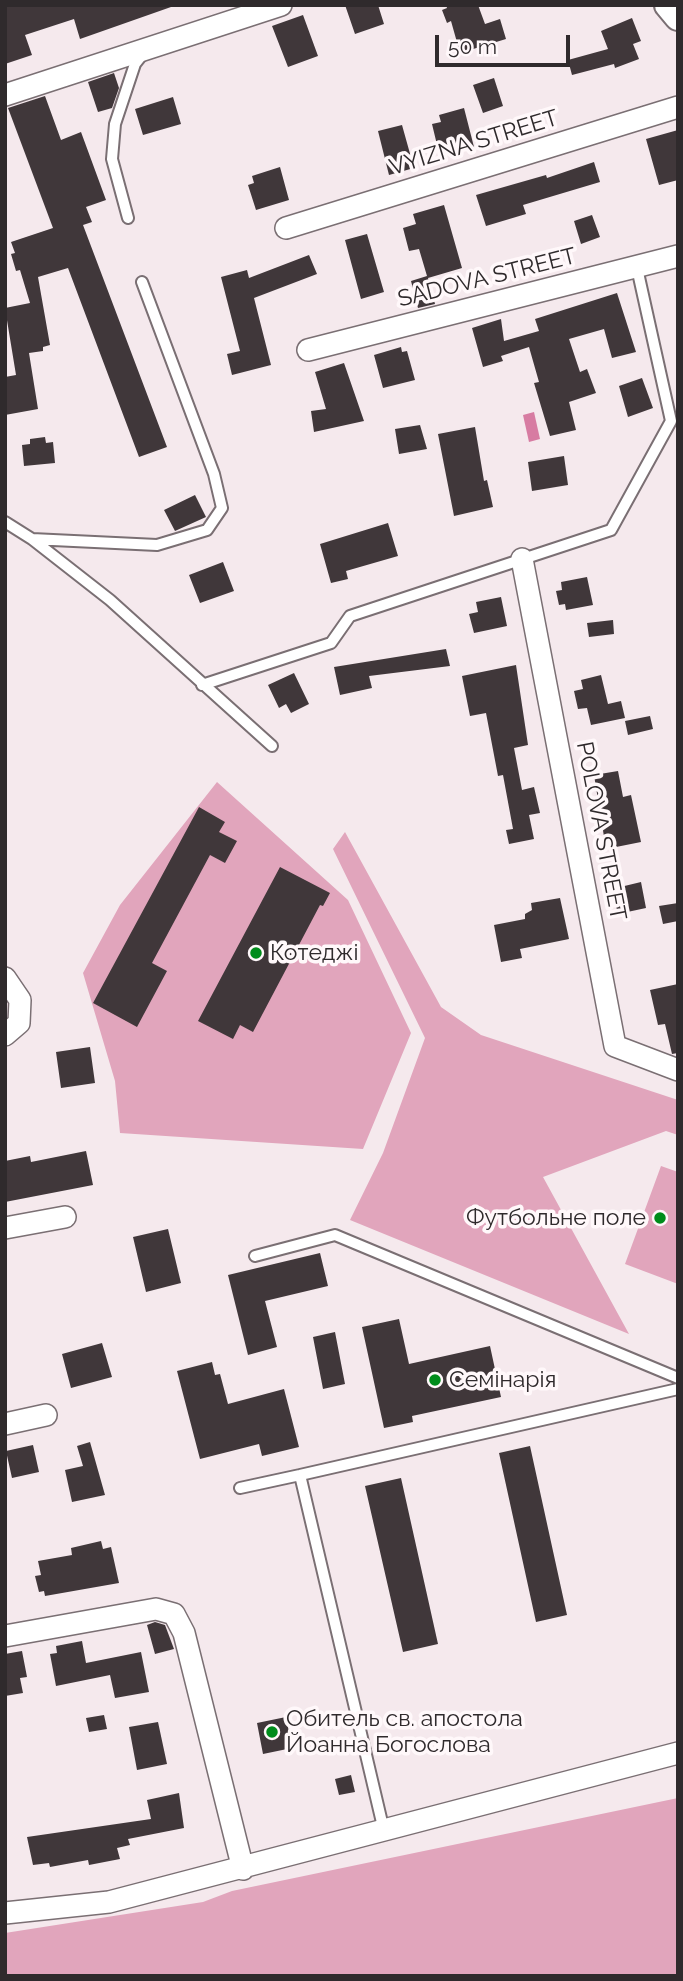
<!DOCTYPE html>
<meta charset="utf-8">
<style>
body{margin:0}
#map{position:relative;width:683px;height:1981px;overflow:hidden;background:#f5e9ed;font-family:Raleway,sans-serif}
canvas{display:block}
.frame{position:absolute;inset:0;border:7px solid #2f2a2c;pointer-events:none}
.scale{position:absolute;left:435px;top:35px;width:135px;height:32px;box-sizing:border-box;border:4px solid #2f2a2c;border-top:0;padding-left:9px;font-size:21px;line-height:24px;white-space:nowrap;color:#2f2a2c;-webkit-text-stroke:5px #fff8fa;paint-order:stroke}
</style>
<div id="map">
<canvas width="683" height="1981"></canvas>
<div class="frame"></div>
<div class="scale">50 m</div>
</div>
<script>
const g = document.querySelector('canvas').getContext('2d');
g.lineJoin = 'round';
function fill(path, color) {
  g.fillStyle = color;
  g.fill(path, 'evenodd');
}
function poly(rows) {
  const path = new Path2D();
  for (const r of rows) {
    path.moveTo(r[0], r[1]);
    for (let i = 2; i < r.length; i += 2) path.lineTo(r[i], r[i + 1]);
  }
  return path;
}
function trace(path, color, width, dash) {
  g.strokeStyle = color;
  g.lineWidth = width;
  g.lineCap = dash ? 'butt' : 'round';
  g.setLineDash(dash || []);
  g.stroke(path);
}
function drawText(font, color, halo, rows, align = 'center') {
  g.font = font + ' Raleway,sans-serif';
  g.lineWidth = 7;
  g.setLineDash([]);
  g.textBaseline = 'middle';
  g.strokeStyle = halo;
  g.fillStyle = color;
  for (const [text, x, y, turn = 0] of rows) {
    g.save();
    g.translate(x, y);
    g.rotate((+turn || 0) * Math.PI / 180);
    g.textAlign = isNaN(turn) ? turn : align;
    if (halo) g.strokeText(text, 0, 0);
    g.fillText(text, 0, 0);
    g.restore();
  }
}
fill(poly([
 [217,782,348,900,411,1033,363,1149,120,1133,115,1081,83,973,120,905],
 [345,832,441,1007,481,1035,678,1100,678,1135,666,1131,543,1177,629,1334,350,1220,383,1153,425,1038,333,849],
 [661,1166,678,1172,678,1284,625,1264],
 [678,1798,678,1976,5,1976,5,1933,203,1902,232,1891]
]), '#e1a5bc');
fill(poly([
 [534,412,540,439,529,442,523,415]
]), '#d77ca2');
fill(poly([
 [5,5,171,5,171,7,80,39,74,19,25,35,32,55,5,64],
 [345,5,378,5,384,24,355,34],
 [446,5,478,5,485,24,500,19,506,39,460,53,451,21,447,23,442,10,447,8],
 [303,15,318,56,288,67,272,26],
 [632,18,641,41,633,44,639,59,615,68,614,64,572,75,568,60,608,49,601,31],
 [114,73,119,88,112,108,98,112,88,82],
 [494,78,503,106,483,113,473,85],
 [45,96,61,140,81,132,106,200,86,207,92,222,83,225,167,447,139,457,68,268,38,277,50,345,43,347,43,351,29,353,38,409,5,415,5,377,16,375,5,308,30,303,20,270,16,271,11,254,15,253,11,242,53,228,8,108],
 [173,97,181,124,143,135,135,109],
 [464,108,474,147,449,154,447,147,438,149,432,124,441,122,439,115],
 [402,125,414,168,389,175,378,131],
 [678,130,678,180,659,185,646,139],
 [594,162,600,182,523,205,526,214,486,226,476,195,546,175,547,178],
 [280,167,289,200,256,210,248,185,254,183,252,176],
 [444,205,462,268,428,278,435,304,418,308,411,281,427,276,419,249,409,251,403,228,416,224,413,214],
 [592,215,600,237,581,244,574,221],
 [367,234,384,292,361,299,345,240],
 [309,255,317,274,254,298,271,365,232,375,227,354,240,351,221,277,247,270,249,278],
 [617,293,636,352,612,358,604,329,569,339,580,372,587,369,596,393,569,402,576,430,550,436,534,383,539,382,529,347,501,356,503,361,483,367,472,328,501,319,504,341,539,331,535,319],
 [401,347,402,352,407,351,415,380,383,388,374,355],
 [344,363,364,421,314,432,311,411,326,409,315,372],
 [642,378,653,408,628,417,619,386],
 [420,425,427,449,399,454,395,429],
 [475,427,484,481,487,480,493,507,454,516,438,434],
 [45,437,46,443,53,442,55,463,24,466,22,445,30,444,30,439],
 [564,456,568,485,532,491,528,462],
 [195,495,206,517,175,531,164,510],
 [388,523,398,556,346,571,348,579,331,583,320,544],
 [223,562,234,591,200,603,189,575],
 [587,577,593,605,566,610,565,604,559,605,556,591,562,590,561,582],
 [501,597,507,626,474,633,469,614,478,612,476,602],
 [613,620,614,634,589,637,587,623],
 [446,649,450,666,369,676,372,688,340,695,334,667],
 [516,665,528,745,514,748,522,790,534,787,540,813,529,815,534,839,509,844,506,830,513,829,503,775,498,776,486,713,470,716,462,676],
 [294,673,309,704,291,713,286,704,279,708,268,685],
 [601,675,608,704,621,701,625,718,591,725,587,708,578,709,574,691,583,689,581,680],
 [650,716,653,729,628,735,625,721],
 [618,771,623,797,631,795,641,842,606,849,594,775],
 [199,807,225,822,219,832,237,841,225,863,210,855,152,963,167,971,137,1027,93,1003],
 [280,867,330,893,323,906,320,905,253,1032,240,1025,233,1039,198,1021],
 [641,882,646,908,618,914,612,889],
 [560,898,569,939,520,949,522,958,501,962,494,925,525,919,525,914,532,910,531,903],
 [678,903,678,921,663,924,659,906],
 [678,984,678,1053,672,1054,665,1024,658,1025,650,990],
 [90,1047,95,1083,61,1088,56,1052],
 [86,1151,93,1185,5,1202,5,1161,30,1156,31,1162],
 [168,1229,181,1283,146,1292,133,1237],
 [320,1253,328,1286,265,1301,277,1347,248,1355,228,1275],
 [399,1319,409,1364,490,1346,501,1397,412,1416,413,1422,384,1428,362,1327],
 [335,1332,345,1384,323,1389,313,1337],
 [102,1343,112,1377,71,1388,62,1354],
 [212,1362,215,1375,220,1374,228,1404,284,1389,299,1447,262,1456,259,1444,200,1459,177,1371],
 [90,1442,105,1495,72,1502,65,1470,83,1466,77,1446],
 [33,1445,39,1472,12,1478,6,1451],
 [530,1446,567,1615,536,1622,499,1453],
 [401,1478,438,1644,403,1652,365,1486],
 [101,1541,103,1549,111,1547,119,1583,45,1596,44,1591,39,1592,35,1576,41,1575,38,1561,72,1555,71,1548],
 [155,1622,165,1625,174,1649,155,1654,147,1625],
 [82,1641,86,1663,141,1652,149,1692,115,1698,110,1675,56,1686,50,1654,57,1653,56,1646],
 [22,1651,27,1677,20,1678,23,1693,5,1696,5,1654],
 [104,1715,107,1729,89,1732,86,1718],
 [286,1717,292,1748,263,1754,257,1723],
 [158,1722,167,1764,137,1770,129,1727],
 [351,1775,355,1792,339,1795,335,1779],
 [179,1793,184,1828,128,1839,130,1845,117,1848,120,1859,89,1865,88,1860,50,1867,49,1863,33,1865,27,1837,151,1819,147,1800]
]), '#40373a');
const service = poly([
 [128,218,112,159,115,124,135,64,143,54],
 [5,522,32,539,110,600,272,746],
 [32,539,157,545,207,530,222,508,214,474,142,282],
 [202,685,331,643,350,616,611,530,671,421,637,268],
 [255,1256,335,1235,678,1378],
 [240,1488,300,1475],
 [384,1831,300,1475,678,1389]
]);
const minor = poly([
 [5,95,281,5],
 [286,228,678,107],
 [308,350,678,256],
 [522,559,615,1046,678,1070],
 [5,978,20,1000,19,1023,5,1035],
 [5,1228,65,1217],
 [5,1424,46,1415],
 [5,1636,156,1609,174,1614,184,1633,243,1869],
 [5,1913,109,1902,678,1753]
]);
const tertiary = poly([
 [668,5,678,17]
]);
trace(service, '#7a6f73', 14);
trace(minor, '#7a6f73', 24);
trace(tertiary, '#7a6f73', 30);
trace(service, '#fff', 10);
trace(minor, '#fff', 21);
trace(tertiary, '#fff', 26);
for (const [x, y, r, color] of [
 [256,953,7,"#008c1b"],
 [660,1218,7,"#008c1b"],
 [435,1380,7,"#008c1b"],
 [272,1732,7,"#008c1b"]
]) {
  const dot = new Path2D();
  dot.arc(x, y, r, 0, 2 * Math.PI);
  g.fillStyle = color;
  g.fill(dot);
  trace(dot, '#fff8fa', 2.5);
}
drawText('23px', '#2f2a2c', '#fff8fa', [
 ["VYIZNA STREET",474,143,-17],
 ["SADOVA STREET",487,278,-14],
 ["POLOVA STREET",601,831,79]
]);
drawText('23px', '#2f2a2c', '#fff8fa', [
 ["Котеджі",270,953],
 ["Футбольне поле",646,1218,"right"],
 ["Семінарія",449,1380],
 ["Обитель св. апостола",286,1719],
 ["Йоанна Богослова",286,1745]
], 'left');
</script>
